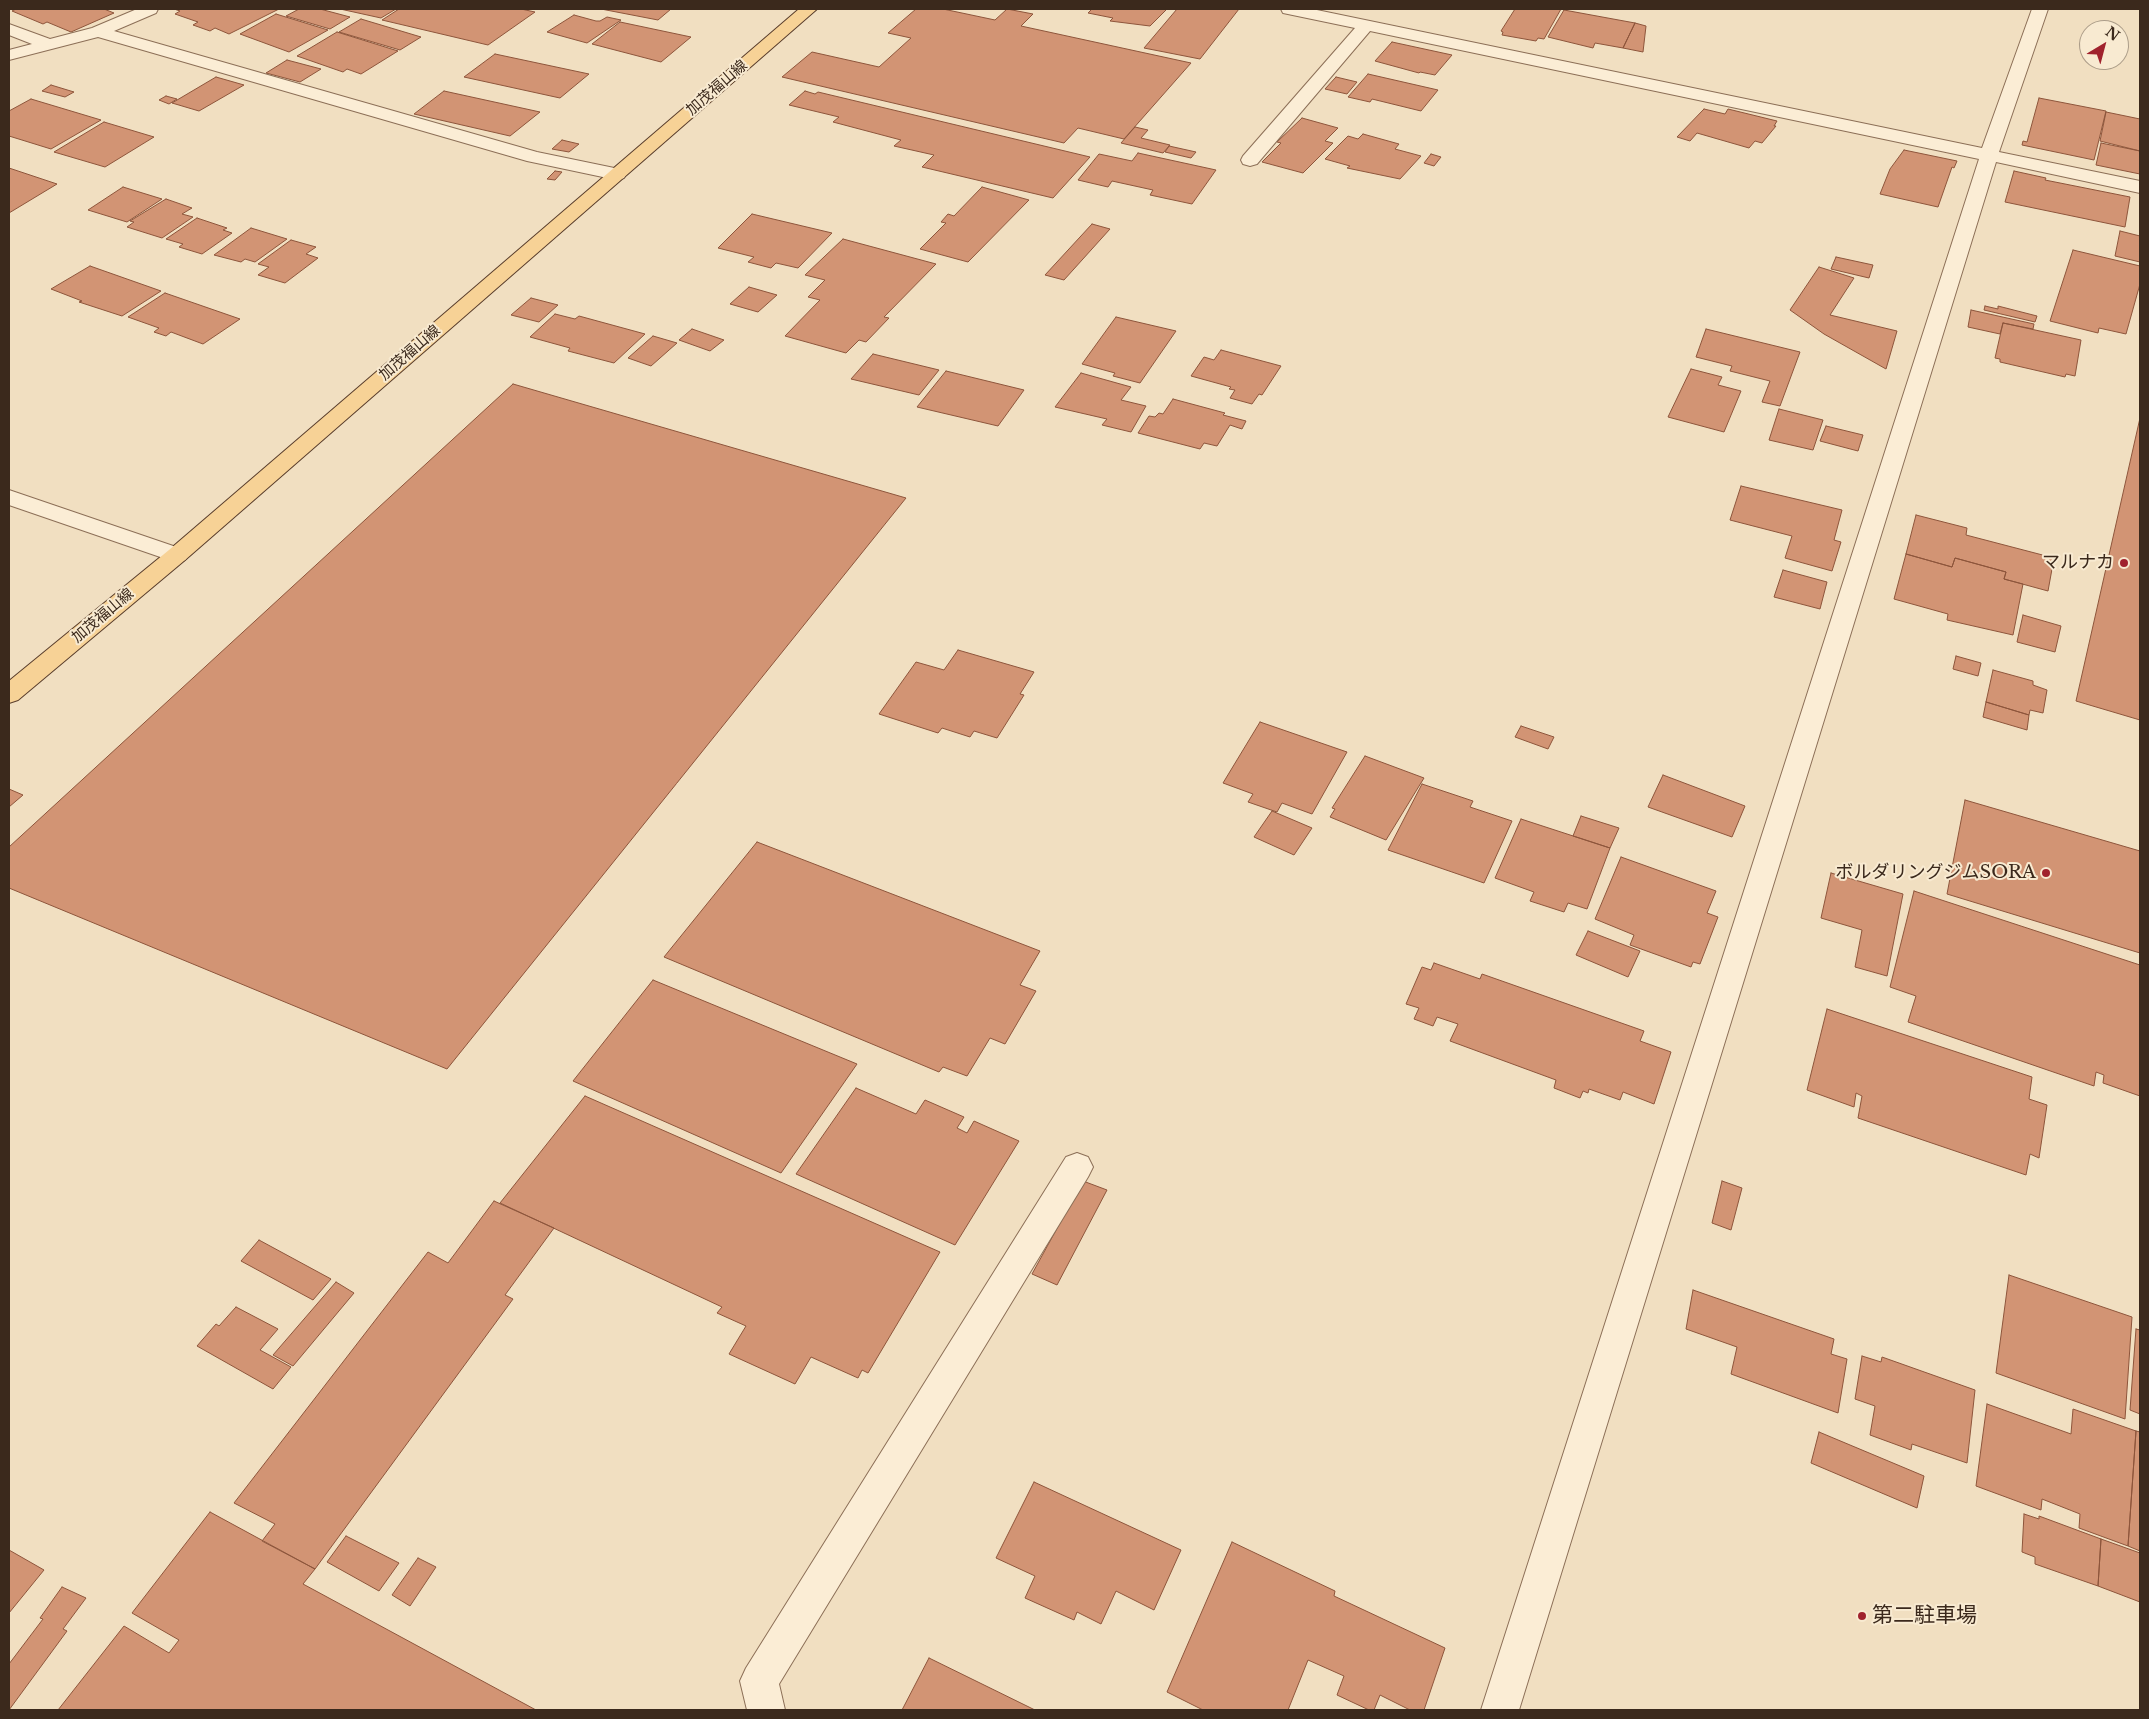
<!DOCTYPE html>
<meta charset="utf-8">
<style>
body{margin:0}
#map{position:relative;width:2149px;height:1719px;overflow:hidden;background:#f1dfc1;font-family:"Libre Baskerville",serif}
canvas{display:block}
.frame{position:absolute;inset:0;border:10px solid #3b291c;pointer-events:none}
.north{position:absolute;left:2079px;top:20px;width:50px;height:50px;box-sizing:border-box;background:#f8ead1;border:1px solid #ac9d89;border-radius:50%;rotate:37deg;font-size:14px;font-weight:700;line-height:20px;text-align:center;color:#3b291c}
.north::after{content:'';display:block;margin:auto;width:18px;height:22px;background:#a0222d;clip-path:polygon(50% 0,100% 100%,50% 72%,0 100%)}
</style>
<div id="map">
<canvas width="2149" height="1719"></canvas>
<div class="frame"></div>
<div class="north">N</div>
</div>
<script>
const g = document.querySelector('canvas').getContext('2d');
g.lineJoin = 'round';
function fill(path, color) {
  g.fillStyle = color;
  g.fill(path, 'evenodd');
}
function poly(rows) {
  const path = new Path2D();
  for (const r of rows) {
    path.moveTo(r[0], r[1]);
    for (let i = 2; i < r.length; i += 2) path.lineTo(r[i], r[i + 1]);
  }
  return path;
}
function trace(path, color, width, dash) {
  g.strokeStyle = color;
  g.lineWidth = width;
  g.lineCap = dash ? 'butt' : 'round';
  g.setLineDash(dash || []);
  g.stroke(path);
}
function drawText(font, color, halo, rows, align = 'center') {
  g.font = font + ' "Libre Baskerville","Noto Sans JP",serif';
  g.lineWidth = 4;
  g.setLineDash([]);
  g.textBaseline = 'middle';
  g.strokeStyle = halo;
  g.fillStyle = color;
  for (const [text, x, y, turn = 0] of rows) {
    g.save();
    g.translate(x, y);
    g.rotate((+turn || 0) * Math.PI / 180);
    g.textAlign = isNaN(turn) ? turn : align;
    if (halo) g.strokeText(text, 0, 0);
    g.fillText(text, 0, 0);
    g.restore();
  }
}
const building = poly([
 [16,9,104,9,114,13,71,32,47,22,43,24,12,11,16,9],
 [174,9,279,9,229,34,215,28,210,31,193,25,198,22,175,14,180,11,174,9],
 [299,9,320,9,350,17,330,29,286,16,299,9],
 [340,9,396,9,381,18,340,9],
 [399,9,521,9,535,12,488,45,382,20,399,9],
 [601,9,671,9,658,20,601,9],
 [916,9,943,9,995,20,1007,9,1033,14,1021,26,1191,63,1124,139,1078,128,1064,143,782,77,812,52,879,67,911,38,888,33,916,9],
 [1092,9,1167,9,1150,26,1110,21,1113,18,1088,13,1092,9],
 [1177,9,1239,9,1200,59,1144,48,1177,9],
 [1515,9,1561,9,1544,39,1538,38,1536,41,1502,35,1503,32,1501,31,1515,9],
 [1564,10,1635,23,1623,48,1595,43,1593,48,1548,37,1564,10],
 [276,14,328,30,289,52,240,34,276,14],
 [574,15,596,21,600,21,607,17,621,20,587,43,547,32,574,15],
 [361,19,421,37,400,50,339,32,361,19],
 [620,22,691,37,661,62,592,44,620,22],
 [1635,23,1646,26,1643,52,1623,48,1635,23],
 [337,32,398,51,361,74,347,69,343,72,297,56,337,32],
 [1392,42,1452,55,1435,75,1420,72,1419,73,1375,61,1392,42],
 [495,54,589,74,560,98,464,77,495,54],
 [287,60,321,69,300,82,266,73,287,60],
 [1368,74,1438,90,1421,111,1372,99,1370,102,1348,97,1368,74],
 [216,77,244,85,199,111,172,103,216,77],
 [1336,77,1357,82,1347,94,1325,89,1336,77],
 [51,85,74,92,65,97,42,91,51,85],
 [444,91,540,112,510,136,414,114,444,91],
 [805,91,815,94,818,92,1090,157,1053,198,922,167,934,155,894,146,901,140,833,122,839,117,789,105,805,91],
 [166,96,177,99,169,104,159,100,166,96],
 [2039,98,2106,111,2094,160,2022,145,2023,141,2027,142,2039,98],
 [31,99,101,120,51,149,9,136,9,111,31,99],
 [1704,109,1725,114,1728,109,1777,121,1774,126,1776,126,1762,143,1755,141,1749,148,1697,133,1690,141,1677,137,1704,109],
 [2106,112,2140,119,2140,151,2100,141,2106,112],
 [1302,118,1338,128,1325,141,1333,143,1303,173,1262,162,1281,143,1277,142,1302,118],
 [104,122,154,137,105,167,54,152,104,122],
 [1135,127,1148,130,1141,138,1170,145,1163,153,1121,143,1135,127],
 [1363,134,1399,144,1395,149,1421,156,1400,179,1347,168,1350,166,1325,159,1348,136,1358,139,1363,134],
 [562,140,579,144,569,152,552,149,562,140],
 [2101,143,2140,151,2140,174,2096,165,2101,143],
 [1169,146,1196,152,1191,158,1165,152,1169,146],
 [1904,150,1957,161,1954,168,1952,167,1938,207,1880,194,1890,169,1904,150],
 [1138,153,1216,170,1192,204,1150,195,1153,190,1112,181,1108,187,1078,180,1099,154,1132,161,1138,153],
 [1431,154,1441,157,1434,166,1424,163,1431,154],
 [9,168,57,184,9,213,9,168],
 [555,171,562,172,555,180,547,179,555,171],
 [2014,171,2046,178,2045,180,2130,197,2125,227,2005,202,2014,171],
 [123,187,162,199,127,222,88,210,123,187],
 [982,187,1029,200,968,262,920,249,946,223,941,222,948,214,954,216,982,187],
 [166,199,192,208,182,214,193,217,162,238,127,227,134,222,130,221,166,199],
 [752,214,832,233,798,268,776,263,771,268,748,262,754,257,718,248,752,214],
 [197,218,227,228,223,230,232,233,202,254,179,247,183,244,166,239,197,218],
 [1092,224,1110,229,1064,280,1045,275,1092,224],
 [251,228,287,239,255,262,245,259,241,262,214,255,251,228],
 [2120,231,2140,236,2140,262,2115,256,2120,231],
 [843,239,936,264,884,317,889,318,866,342,859,340,846,353,785,336,820,300,808,297,825,280,805,275,843,239],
 [291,240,316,247,306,254,318,258,285,283,258,275,269,267,258,264,291,240],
 [2073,250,2140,266,2140,284,2126,334,2099,328,2098,333,2050,321,2073,250],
 [1836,257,1873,265,1869,278,1831,269,1836,257],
 [90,266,161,291,122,316,79,302,82,301,51,289,90,266],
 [1819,267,1854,278,1830,315,1897,331,1886,369,1824,334,1790,310,1819,267],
 [749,287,777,295,758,312,730,304,749,287],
 [165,293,240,319,203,344,171,332,166,336,154,332,159,328,128,317,165,293],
 [531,298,558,305,539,322,511,315,531,298],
 [1985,306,1998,309,1998,306,2037,316,2035,322,1984,310,1985,306],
 [1971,310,2034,324,2033,329,2003,323,2000,334,1968,327,1971,310],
 [555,314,575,319,579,316,645,334,614,363,568,351,570,348,530,337,555,314],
 [1116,317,1176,331,1140,383,1113,376,1115,373,1082,364,1116,317],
 [2003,323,2081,340,2075,376,2066,374,2065,377,2000,362,2000,359,1995,358,2003,323],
 [692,329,724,340,710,351,679,340,692,329],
 [1706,329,1800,352,1780,406,1762,402,1770,381,1730,371,1732,366,1696,357,1706,329],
 [653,336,677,343,651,366,628,358,653,336],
 [1221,350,1281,366,1262,395,1259,394,1252,404,1230,398,1235,390,1229,389,1231,387,1191,376,1204,357,1214,360,1221,350],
 [873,354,939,370,919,395,851,379,873,354],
 [1691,369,1722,377,1718,385,1741,391,1724,432,1668,417,1691,369],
 [946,371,1024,390,998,426,917,407,946,371],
 [1081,373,1131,387,1121,400,1146,406,1131,432,1102,425,1107,419,1055,407,1081,373],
 [513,384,906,498,447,1069,9,888,9,847,513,384],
 [1173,399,1225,413,1223,415,1246,421,1242,429,1230,425,1217,446,1204,443,1200,449,1138,433,1149,416,1155,417,1159,413,1163,414,1173,399],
 [1779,409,1823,420,1813,450,1769,440,1779,409],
 [2140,418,2140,720,2076,701,2140,418],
 [1826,426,1863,435,1858,451,1820,441,1826,426],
 [1741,486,1842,510,1834,540,1841,542,1832,571,1785,558,1792,536,1730,520,1741,486],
 [1916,515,1967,528,1966,535,2054,558,2048,591,2004,579,2006,572,1955,558,1952,567,1906,554,1916,515],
 [1906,554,1952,567,1955,558,2006,572,2004,579,2023,584,2013,635,1947,620,1948,614,1894,599,1906,554],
 [1783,570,1827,582,1820,609,1774,597,1783,570],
 [2023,615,2061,626,2055,652,2017,642,2023,615],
 [958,650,1034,672,1020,694,1024,695,997,738,974,731,970,737,942,728,938,733,879,714,916,662,944,670,958,650],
 [1956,656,1981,663,1978,676,1953,669,1956,656],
 [1993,670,2033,681,2033,685,2047,690,2043,713,2030,710,2029,715,1986,702,1993,670],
 [1986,702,2029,715,2027,730,1983,717,1986,702],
 [1260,722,1347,752,1312,814,1282,803,1277,812,1248,802,1253,794,1223,783,1260,722],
 [1521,726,1554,737,1548,749,1515,737,1521,726],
 [1365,756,1424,778,1386,840,1330,817,1335,809,1332,808,1365,756],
 [1663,775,1745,806,1732,837,1648,807,1663,775],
 [1422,784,1473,801,1470,807,1512,821,1484,883,1388,850,1422,784],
 [9,789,23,795,9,807,9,789],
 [1965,800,2140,851,2140,953,1947,894,1965,800],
 [1272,811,1312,828,1294,855,1254,837,1272,811],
 [1581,816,1619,828,1610,848,1573,836,1581,816],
 [1521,819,1610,848,1587,909,1568,903,1564,912,1530,901,1534,892,1495,878,1521,819],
 [757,842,1040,951,1020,985,1036,991,1005,1044,990,1038,967,1076,943,1067,939,1072,664,957,757,842],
 [1621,857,1716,891,1707,913,1718,917,1700,964,1693,962,1691,967,1630,945,1634,935,1595,919,1621,857],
 [1831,873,1903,894,1887,976,1855,967,1862,930,1821,918,1831,873],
 [1914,891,2140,965,2140,1096,2103,1083,2104,1075,2096,1072,2094,1086,1908,1022,1916,996,1890,987,1914,891],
 [1588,931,1640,951,1628,977,1576,955,1588,931],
 [1434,963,1480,979,1482,974,1644,1031,1640,1041,1671,1052,1654,1104,1623,1092,1620,1100,1589,1089,1588,1093,1583,1091,1580,1098,1554,1088,1556,1080,1450,1041,1458,1024,1437,1017,1433,1026,1414,1019,1419,1008,1406,1004,1422,967,1431,970,1434,963],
 [653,980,857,1064,781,1173,573,1081,653,980],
 [1827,1009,2032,1077,2029,1099,2047,1105,2039,1158,2030,1154,2026,1175,1858,1118,1862,1096,1856,1093,1854,1107,1807,1090,1827,1009],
 [856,1088,916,1114,925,1100,964,1117,957,1128,967,1133,974,1121,1019,1141,955,1245,796,1174,856,1088],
 [585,1096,940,1252,868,1373,862,1370,858,1378,811,1357,795,1384,729,1354,746,1326,717,1313,722,1307,500,1203,585,1096],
 [1083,1181,1107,1190,1057,1285,1032,1274,1083,1181],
 [1722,1181,1742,1188,1731,1230,1712,1223,1722,1181],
 [494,1201,554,1228,505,1295,513,1299,315,1569,262,1541,275,1524,234,1503,428,1252,448,1263,494,1201],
 [259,1240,331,1279,313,1300,241,1261,259,1240],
 [2009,1275,2132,1317,2125,1419,1996,1373,2009,1275],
 [336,1282,354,1293,293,1366,273,1355,336,1282],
 [1693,1290,1834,1339,1831,1354,1847,1359,1838,1413,1731,1374,1737,1347,1686,1329,1693,1290],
 [236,1307,278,1329,260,1350,291,1367,273,1389,197,1346,216,1324,219,1326,236,1307],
 [2136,1329,2140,1330,2140,1414,2130,1410,2136,1329],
 [1862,1356,1881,1362,1882,1357,1975,1390,1967,1463,1912,1444,1911,1450,1870,1435,1875,1406,1855,1399,1862,1356],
 [1987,1404,2071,1434,2073,1409,2136,1431,2128,1546,2079,1528,2080,1514,2042,1499,2041,1510,1976,1486,1987,1404],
 [2136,1431,2140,1432,2140,1551,2128,1546,2136,1431],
 [1819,1432,1924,1476,1917,1508,1811,1463,1819,1432],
 [1034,1482,1181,1550,1154,1610,1116,1591,1101,1624,1077,1612,1074,1620,1025,1598,1035,1576,996,1558,1034,1482],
 [210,1512,315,1569,303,1584,536,1710,58,1710,124,1626,169,1653,179,1640,132,1613,210,1512],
 [2024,1514,2039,1519,2039,1516,2101,1539,2098,1586,2035,1564,2035,1557,2022,1552,2024,1514],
 [346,1536,399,1563,379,1591,327,1562,346,1536],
 [2101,1539,2140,1553,2140,1602,2098,1586,2101,1539],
 [1232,1542,1335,1591,1334,1596,1445,1648,1424,1710,1410,1710,1380,1695,1374,1710,1369,1710,1337,1695,1344,1676,1308,1660,1288,1710,1203,1710,1167,1692,1232,1542],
 [9,1550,44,1570,9,1613,9,1550],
 [418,1558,436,1567,410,1606,392,1595,418,1558],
 [62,1587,86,1598,63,1629,67,1631,9,1710,9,1664,43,1619,40,1618,62,1587],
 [929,1658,1035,1710,902,1710,929,1658]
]);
fill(building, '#d29474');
trace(building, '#8d553b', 1);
const minor = poly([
 [137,9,158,9,156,13,114,31,537,152,624,170,626,174,624,178,617,180,527,161,98,37,9,60,9,50,32,44,9,35,9,24,50,39,92,28,137,9],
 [1281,9,1312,9,1982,148,2032,9,2048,9,1999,152,2140,181,2140,193,1996,162,1519,1710,1481,1710,1979,159,1370,31,1257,164,1250,166,1243,164,1241,160,1243,156,1355,28,1283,13,1281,9],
 [9,490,185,550,189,555,185,560,177,563,169,560,9,505,9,490],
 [1077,1153,1088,1157,1093,1167,1088,1177,779,1684,785,1710,747,1710,740,1681,746,1668,1066,1157,1077,1153]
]);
const major = poly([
 [799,9,817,9,185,560,18,700,9,703,9,681,169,550,799,9]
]);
trace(minor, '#8c6f57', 2);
trace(major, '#5a3e2c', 2);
fill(minor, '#fbedd5');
fill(major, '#f7d296');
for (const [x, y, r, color] of [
 [2124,563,5,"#a0222d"],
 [2046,873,5,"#a0222d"],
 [1862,1616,5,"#a0222d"]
]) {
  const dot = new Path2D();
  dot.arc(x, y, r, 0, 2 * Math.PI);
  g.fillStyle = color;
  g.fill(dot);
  trace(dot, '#f8ead1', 2);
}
drawText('15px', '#3b291c', '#f8ead1', [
 ["加茂福山線",717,88,-41],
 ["加茂福山線",410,353,-41],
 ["加茂福山線",103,616,-40]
]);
drawText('18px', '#3b291c', '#f8ead1', [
 ["マルナカ",2114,563],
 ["ボルダリングジムSORA",2036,873]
], 'right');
drawText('21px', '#3b291c', '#f8ead1', [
 ["第二駐車場",1872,1616]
], 'left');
</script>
